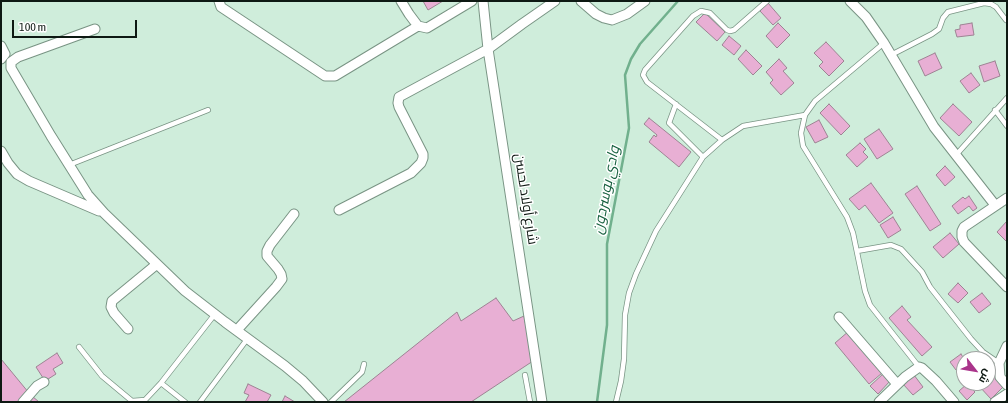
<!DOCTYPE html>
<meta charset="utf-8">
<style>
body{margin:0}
#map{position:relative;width:1008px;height:403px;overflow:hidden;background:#cfeddb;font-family:"Asap Condensed",Cairo,sans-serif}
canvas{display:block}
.frame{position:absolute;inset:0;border:2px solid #0e1913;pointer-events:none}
.north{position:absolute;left:956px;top:351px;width:40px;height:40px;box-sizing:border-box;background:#fff;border:1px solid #9fa3a1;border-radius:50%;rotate:121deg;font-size:11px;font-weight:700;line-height:16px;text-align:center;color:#0e1913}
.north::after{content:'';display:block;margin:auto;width:14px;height:18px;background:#aa348b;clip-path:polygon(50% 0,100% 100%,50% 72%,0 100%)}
.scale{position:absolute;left:12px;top:20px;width:125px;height:18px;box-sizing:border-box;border:2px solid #0e1913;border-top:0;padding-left:5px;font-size:12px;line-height:14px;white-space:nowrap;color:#0e1913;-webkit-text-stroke:3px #fff;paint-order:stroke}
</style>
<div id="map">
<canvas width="1008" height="403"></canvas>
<div class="frame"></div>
<div class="north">ش</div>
<div class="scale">100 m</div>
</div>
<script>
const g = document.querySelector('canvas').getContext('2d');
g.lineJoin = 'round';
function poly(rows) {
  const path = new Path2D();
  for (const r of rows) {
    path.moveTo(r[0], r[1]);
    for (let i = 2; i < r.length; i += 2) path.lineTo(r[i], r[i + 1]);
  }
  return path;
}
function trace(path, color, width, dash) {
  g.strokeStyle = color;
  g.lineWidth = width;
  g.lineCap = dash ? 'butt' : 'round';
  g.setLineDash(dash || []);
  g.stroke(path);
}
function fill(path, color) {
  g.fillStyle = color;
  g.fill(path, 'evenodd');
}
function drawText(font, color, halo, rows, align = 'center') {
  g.font = font + ' "Asap Condensed",Cairo,sans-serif';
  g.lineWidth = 3;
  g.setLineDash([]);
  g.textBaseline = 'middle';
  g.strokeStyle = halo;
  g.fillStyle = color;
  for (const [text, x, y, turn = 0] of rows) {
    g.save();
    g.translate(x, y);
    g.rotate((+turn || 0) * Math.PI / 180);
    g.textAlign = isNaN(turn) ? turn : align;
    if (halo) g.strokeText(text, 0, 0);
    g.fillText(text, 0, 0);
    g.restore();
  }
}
trace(poly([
 [597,402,607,325,607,244,629,128,625,75,631,59,640,44,678,1]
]), '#71b08d', 2.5);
const building = poly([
 [423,1,443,1,428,10,423,1],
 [768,3,781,18,773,25,760,11,768,3],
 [705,13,725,32,717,41,696,22,705,13],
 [778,23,790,35,777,48,766,36,778,23],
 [972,23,974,35,957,37,955,30,960,29,960,25,972,23],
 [729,36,741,46,734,55,722,45,729,36],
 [826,42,844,61,829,76,819,66,823,62,814,53,826,42],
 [746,50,762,66,753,75,738,59,746,50],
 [935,53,942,68,925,76,918,61,935,53],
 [779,59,787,68,783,71,794,83,781,95,770,83,773,80,766,72,779,59],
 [995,61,1000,76,984,82,979,66,995,61],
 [971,73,980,85,969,93,960,81,971,73],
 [829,104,850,126,841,135,820,113,829,104],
 [953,104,972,122,959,136,940,118,953,104],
 [649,118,691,152,679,167,649,142,654,135,656,137,657,135,644,124,649,118],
 [819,120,828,137,815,143,806,127,819,120],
 [879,129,893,149,877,159,864,139,879,129],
 [860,143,866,149,863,152,868,157,857,167,846,155,860,143],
 [945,166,955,177,945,186,936,175,945,166],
 [871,183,893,213,879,223,865,205,859,210,849,199,871,183],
 [917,186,941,224,930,231,905,194,917,186],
 [969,196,977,208,973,211,969,206,958,214,952,206,963,197,965,199,969,196],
 [893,217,901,230,888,238,880,225,893,217],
 [1007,221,1007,242,997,232,1007,221],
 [950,233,959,244,943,258,933,247,950,233],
 [958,283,968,293,958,303,948,294,958,283],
 [982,293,991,304,979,313,970,302,982,293],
 [496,298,513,321,524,316,533,361,471,402,344,402,457,312,461,321,496,298],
 [902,306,911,317,907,320,932,347,922,356,889,318,902,306],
 [849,331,882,373,869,384,835,343,849,331],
 [57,353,63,363,53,369,56,374,45,381,36,367,57,353],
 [961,354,964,359,964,364,956,370,950,362,961,354],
 [1,359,29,393,22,402,1,402,1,359],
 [993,373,1005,385,991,399,979,386,982,383,988,383,988,378,993,373],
 [883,374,890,381,878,394,870,386,883,374],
 [914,375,923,387,913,395,903,384,914,375],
 [248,384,271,395,267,402,245,402,249,395,244,393,248,384],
 [967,384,975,392,967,400,959,391,967,384],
 [32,396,39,402,27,402,32,396],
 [285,396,295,402,282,402,285,396]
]);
fill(building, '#e8afd4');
trace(building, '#9d8393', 1);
const lane = poly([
 [884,43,815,101,805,115,801,133,803,146,847,217,853,233,865,291,870,305,919,367],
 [891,55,932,34,939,29,943,18,948,12,984,3,991,4,996,7,1006,20],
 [676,104,669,123,703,157],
 [995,110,1007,126],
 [722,140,647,82,643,75,645,70,693,16,701,11,710,13,727,30,730,31,734,30,767,1],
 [956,155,1007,98],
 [69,165,208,110],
 [857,251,891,245,901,249,922,272,930,287,971,339,983,352,999,363],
 [79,347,102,376,132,401,145,400,161,383,215,314],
 [525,375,530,402],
 [161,383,185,402],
 [200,402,248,338],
 [331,402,362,372,364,364],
 [616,402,621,381,624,359,625,315,629,293,636,274,656,231,703,157,722,140,743,126,805,115]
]);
const street = poly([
 [219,1,221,7,325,76,335,76,418,26],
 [401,1,409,14,418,26,427,28,472,1],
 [483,1,488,49,542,402],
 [581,1,596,14,604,18,612,20,627,14,645,1],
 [850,1,866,17,884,43,934,127,995,205],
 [95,29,18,57,11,62,11,68,51,136,88,195,104,213,185,291,225,322,285,366,303,381,323,402],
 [1,46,5,54,1,59],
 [1,151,8,163,17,174,29,181,99,211],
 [1007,198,964,227,962,231,962,237,964,242,1007,287],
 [339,210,411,173,421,163,423,158,423,154,399,107,398,103,399,97,488,49,522,24,555,1],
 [839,317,897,384],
 [128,329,114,313,111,307,112,301,157,264],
 [237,330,276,287,282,279,281,274,278,269,267,256,267,251,270,245,294,214],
 [1007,346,999,363,1000,377,1007,385],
 [23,402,37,386,44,382],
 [879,402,905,377,919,367,922,368,936,381,954,402],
 [995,402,1007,394]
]);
trace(lane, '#799484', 6);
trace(street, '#799484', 11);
trace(lane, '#fff', 4.5);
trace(street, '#fff', 9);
drawText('14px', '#0e1913', '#fff', [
 ["شارع أولاد لحسن",526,199,81]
]);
drawText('italic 15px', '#17613f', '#fff', [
 ["وادي بوسردون",606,190,-79]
]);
</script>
